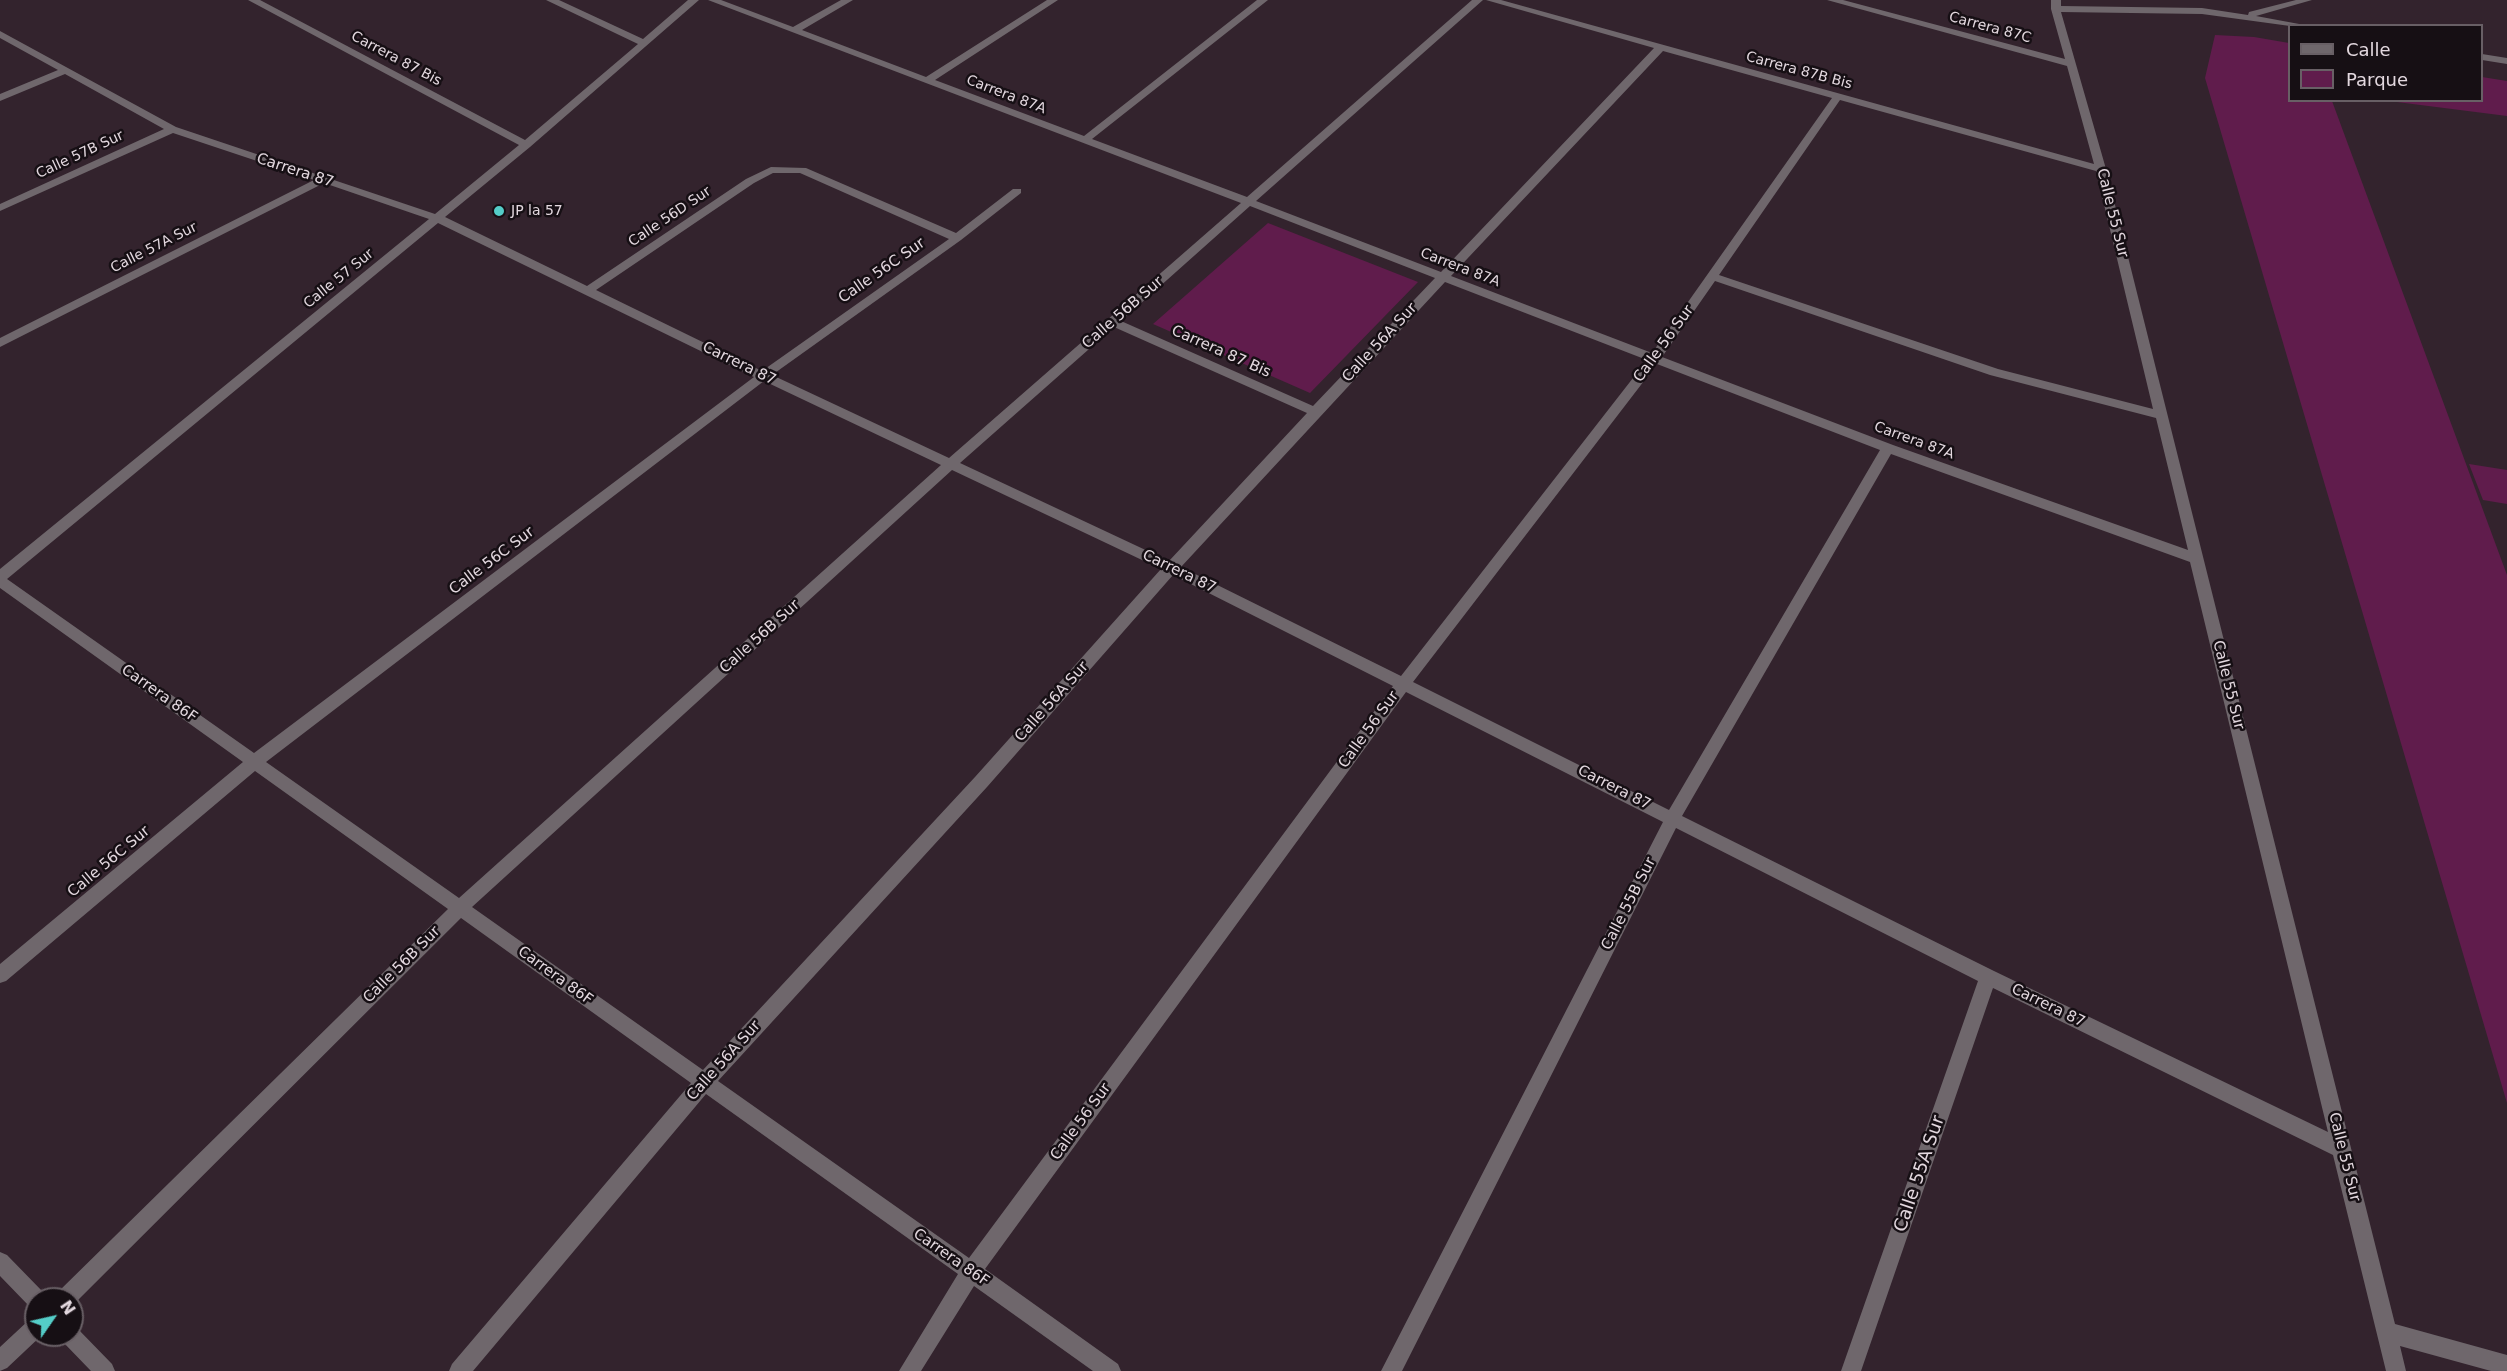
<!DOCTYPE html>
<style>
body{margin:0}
#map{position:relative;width:2507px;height:1371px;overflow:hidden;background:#33232d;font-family:"DejaVu Sans",sans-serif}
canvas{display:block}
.legend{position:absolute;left:2288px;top:24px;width:195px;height:78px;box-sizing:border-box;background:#160f14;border:2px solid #685f65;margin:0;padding:8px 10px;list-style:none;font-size:18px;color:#e3d8df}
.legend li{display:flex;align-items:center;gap:12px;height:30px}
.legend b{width:30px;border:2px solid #685f65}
.north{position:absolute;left:24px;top:1287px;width:60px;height:60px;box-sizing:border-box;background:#160f14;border:2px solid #685f65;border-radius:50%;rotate:56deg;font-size:16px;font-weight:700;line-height:24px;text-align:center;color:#e3d8df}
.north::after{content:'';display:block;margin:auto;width:21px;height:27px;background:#54cdc8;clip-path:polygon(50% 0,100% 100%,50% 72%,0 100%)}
</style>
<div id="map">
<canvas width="2507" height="1371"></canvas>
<ul class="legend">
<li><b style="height:8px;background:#6f676c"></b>Calle</li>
<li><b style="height:16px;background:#601c4c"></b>Parque</li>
</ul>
<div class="north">N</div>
</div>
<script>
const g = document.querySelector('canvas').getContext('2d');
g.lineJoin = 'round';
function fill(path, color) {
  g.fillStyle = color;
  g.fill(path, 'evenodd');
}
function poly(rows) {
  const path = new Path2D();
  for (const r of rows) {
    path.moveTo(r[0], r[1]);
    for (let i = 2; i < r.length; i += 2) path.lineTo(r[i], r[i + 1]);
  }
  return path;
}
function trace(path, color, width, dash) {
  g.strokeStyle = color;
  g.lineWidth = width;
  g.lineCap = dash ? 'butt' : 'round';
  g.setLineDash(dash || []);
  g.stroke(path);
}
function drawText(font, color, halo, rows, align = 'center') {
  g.font = font + ' "DejaVu Sans",sans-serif';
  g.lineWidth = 5;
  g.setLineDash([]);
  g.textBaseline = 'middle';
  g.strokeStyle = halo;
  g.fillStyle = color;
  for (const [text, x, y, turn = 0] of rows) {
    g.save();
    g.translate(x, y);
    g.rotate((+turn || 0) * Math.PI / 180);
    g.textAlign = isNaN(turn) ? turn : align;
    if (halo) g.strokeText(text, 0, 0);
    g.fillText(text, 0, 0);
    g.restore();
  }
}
fill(poly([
 [2215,35,2254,37,2289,43,2290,100,2332,101,2507,575,2507,1103,2205,78],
 [2482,77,2507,81,2507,116,2389,101,2482,100],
 [1268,223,1418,282,1310,393,1153,324],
 [2469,464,2507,470,2507,504,2483,500]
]), '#601c4c');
fill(poly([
 [248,0,260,0,525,140,638,44,546,0,559,0,643,39,688,0,699,0,530,147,445,217,587,286,746,179,771,167,806,168,956,233,1013,189,1021,189,1021,193,961,240,772,375,949,458,1241,203,708,0,721,0,793,27,841,0,853,0,802,30,926,77,1047,0,1058,0,935,80,1084,136,1257,0,1268,0,1092,139,1247,197,1472,0,1483,0,1256,201,1441,272,1654,48,1486,0,1501,0,2094,164,2067,66,1827,0,1843,0,2065,59,2051,9,2051,0,2061,0,2061,6,2202,8,2248,15,2249,12,2296,0,2312,0,2256,16,2310,26,2290,26,2202,14,2061,12,2106,169,2395,1324,2507,1355,2507,1371,2491,1371,2400,1346,2406,1371,2386,1371,2333,1155,1993,988,1861,1371,1841,1371,1978,981,1676,828,1402,1371,1381,1371,1663,822,1406,692,985,1269,1118,1364,1121,1371,1093,1371,974,1286,921,1371,899,1371,958,1274,706,1094,473,1371,449,1371,452,1364,691,1083,461,918,72,1306,72,1299,55,1299,58,1292,448,909,255,771,6,981,0,983,0,964,243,762,0,588,0,569,429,219,324,183,0,347,0,338,314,180,173,133,0,211,0,204,164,129,65,74,0,101,0,94,58,70,0,38,0,31,176,127,435,214,519,145,248,0],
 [1663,51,1832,98,1652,353,1451,276,1663,51],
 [1840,100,2096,171,2153,409,1998,369,1719,275,1840,100],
 [773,173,800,173,949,239,762,371,596,290,754,183,773,173],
 [1250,206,1435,278,1313,406,1121,321,1250,206],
 [438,223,754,377,254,753,7,579,438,223],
 [1715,281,1990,375,2156,418,2188,550,1893,445,1662,357,1715,281],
 [1445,282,1647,360,1401,676,1181,567,1445,282],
 [1114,327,1307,413,1169,561,960,463,1114,327],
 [1657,364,1880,450,1669,810,1413,682,1657,364],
 [764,381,941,465,459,898,266,762,764,381],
 [1891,454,2190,562,2328,1132,1994,971,1682,816,1891,454],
 [952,470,1161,569,975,777,703,1070,472,907,952,470],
 [1173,575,1393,686,969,1258,718,1081,987,787,1173,575],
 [2482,54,2507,58,2507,64,2482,60,2482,54],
 [0,1252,7,1255,43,1292,46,1299,36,1299,36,1309,29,1306,0,1276,0,1252],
 [36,1317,36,1335,42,1335,7,1368,0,1371,0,1347,29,1320,36,1317],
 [72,1326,77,1328,112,1364,115,1371,91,1371,63,1342,60,1335,72,1335,72,1326]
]), '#6f676c');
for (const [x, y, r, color] of [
 [499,211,6,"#54cdc8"]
]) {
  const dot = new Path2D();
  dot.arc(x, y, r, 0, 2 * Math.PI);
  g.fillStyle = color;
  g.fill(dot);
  trace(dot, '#160f14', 2);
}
drawText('14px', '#e3d8df', '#160f14', [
 ["Carrera 87C",1990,28,15],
 ["Carrera 87 Bis",396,59,28],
 ["Carrera 87B Bis",1799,71,15],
 ["Carrera 87A",1006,95,21],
 ["Calle 57B Sur",80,155,-25],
 ["Calle 56D Sur",670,217,-34],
 ["Calle 57A Sur",154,248,-27],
 ["Carrera 87A",1460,268,21],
 ["Calle 57 Sur",339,279,-39],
 ["Carrera 87A",1914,441,20]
]);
drawText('14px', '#e3d8df', '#160f14', [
 ["JP la 57",511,211]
], 'left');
drawText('15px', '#e3d8df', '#160f14', [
 ["Carrera 87",295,171,18],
 ["Calle 55 Sur",2112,213,76],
 ["Calle 56C Sur",882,271,-35],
 ["Calle 56B Sur",1123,313,-41],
 ["Calle 56A Sur",1380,343,-47],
 ["Calle 56 Sur",1664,344,-54],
 ["Carrera 87 Bis",1221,352,24],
 ["Carrera 87",739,364,26],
 ["Calle 56C Sur",492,561,-37],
 ["Carrera 87",1179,572,26],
 ["Calle 56B Sur",760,637,-42],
 ["Calle 55 Sur",2228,685,76],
 ["Carrera 86F",159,694,35],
 ["Calle 56A Sur",1052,702,-48],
 ["Calle 56 Sur",1369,730,-54],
 ["Carrera 87",1614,788,27],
 ["Calle 56C Sur",109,862,-40],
 ["Calle 55B Sur",1629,904,-63],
 ["Calle 56B Sur",402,965,-45],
 ["Carrera 86F",555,976,36],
 ["Carrera 87",2048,1006,26],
 ["Calle 56A Sur",724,1061,-48],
 ["Calle 56 Sur",1081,1122,-54],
 ["Calle 55 Sur",2344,1157,76],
 ["Carrera 86F",951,1258,35]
]);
drawText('18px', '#e3d8df', '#160f14', [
 ["Calle 55A Sur",1920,1174,-71]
]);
</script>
